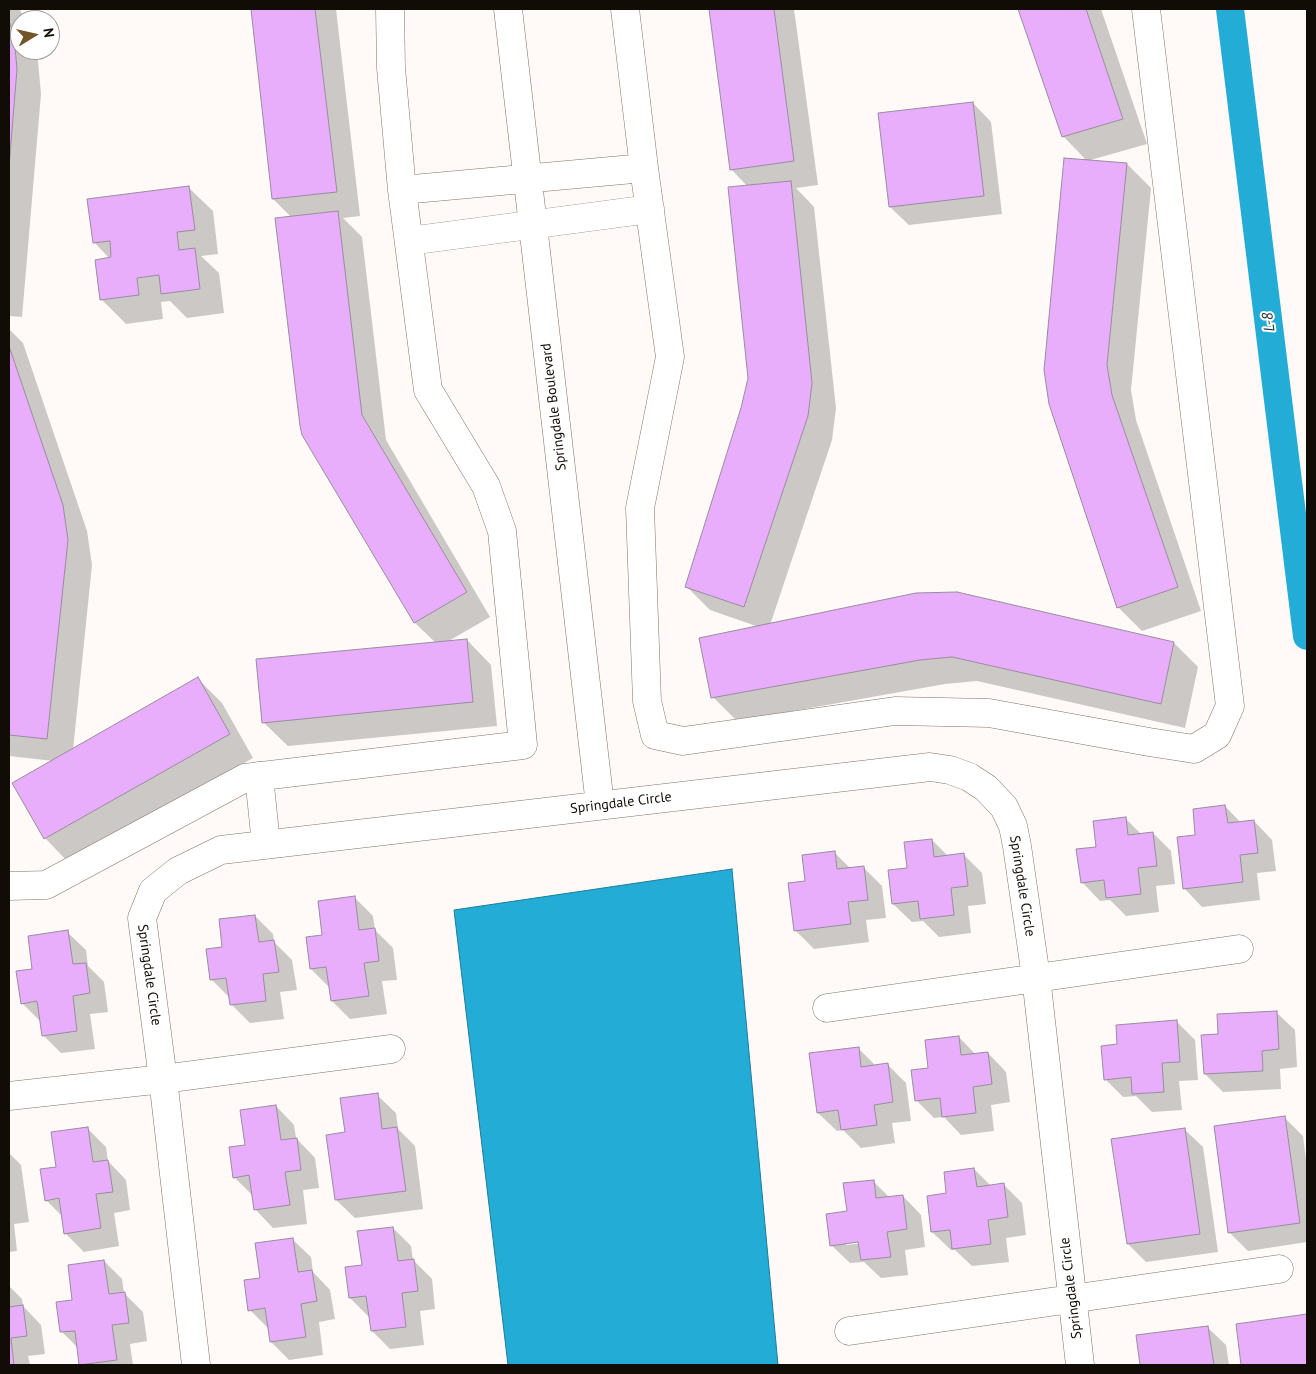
<!DOCTYPE html>
<style>
body{margin:0}
#map{position:relative;width:1316px;height:1374px;overflow:hidden;background:#fffaf7;font-family:"PT Sans",sans-serif}
canvas{display:block}
.frame{position:absolute;inset:0;border:10px solid #120c07;pointer-events:none}
.north{position:absolute;left:10px;top:10px;width:50px;height:50px;box-sizing:border-box;background:#fff;border:1px solid #a09e9c;border-radius:50%;rotate:81deg;font-size:14px;font-weight:700;line-height:20px;text-align:center;color:#120c07}
.north::after{content:'';display:block;margin:auto;width:18px;height:22px;background:#735529;clip-path:polygon(50% 0,100% 100%,50% 72%,0 100%)}
</style>
<div id="map">
<canvas width="1316" height="1374"></canvas>
<div class="frame"></div>
<div class="north">N</div>
</div>
<script>
const g = document.querySelector('canvas').getContext('2d');
g.lineJoin = 'round';
function fill(path, color) {
  g.fillStyle = color;
  g.fill(path, 'evenodd');
}
function poly(rows) {
  const path = new Path2D();
  for (const r of rows) {
    path.moveTo(r[0], r[1]);
    for (let i = 2; i < r.length; i += 2) path.lineTo(r[i], r[i + 1]);
  }
  return path;
}
function trace(path, color, width, dash) {
  g.strokeStyle = color;
  g.lineWidth = width;
  g.lineCap = dash ? 'butt' : 'round';
  g.setLineDash(dash || []);
  g.stroke(path);
}
function drawText(font, color, halo, rows, align = 'center') {
  g.font = font + ' "PT Sans",sans-serif';
  g.lineWidth = 4;
  g.setLineDash([]);
  g.textBaseline = 'middle';
  g.strokeStyle = halo;
  g.fillStyle = color;
  for (const [text, x, y, turn = 0] of rows) {
    g.save();
    g.translate(x, y);
    g.rotate((+turn || 0) * Math.PI / 180);
    g.textAlign = isNaN(turn) ? turn : align;
    if (halo) g.strokeText(text, 0, 0);
    g.fillText(text, 0, 0);
    g.restore();
  }
}
const water = poly([
 [732,869,778,1365,508,1365,454,910,732,869]
]);
fill(water, '#23acd5');
trace(water, '#1e7c97', 1);
fill(poly([
 [9,9,20,9,24,20,20,20,20,50,34,50,38,61,41,94,22,317,9,316],
 [252,9,336,9,360,216,343,218,362,237,386,440,490,617,447,642,467,640,491,665,497,726,288,746,263,722,436,643,415,623,303,435,292,218,273,199],
 [711,9,794,9,818,185,796,188,814,207,836,408,832,440,770,625,1174,643,1198,667,1185,728,977,681,945,684,737,721,713,697,759,627,710,610,686,586,742,408,749,379,748,187,731,169],
 [1019,9,1101,9,1147,144,1087,161,1063,136],
 [973,103,991,122,1002,214,909,225,890,207],
 [1127,164,1151,188,1131,390,1136,420,1201,611,1142,631,1118,607,1046,370],
 [188,187,213,211,218,254,201,256,219,273,224,313,187,318,170,301,161,302,163,319,126,324,101,299,110,259,94,242],
 [9,329,23,343,87,531,92,565,73,750,198,679,222,703,253,758,69,863,45,838,14,783,54,761,9,756],
 [1225,806,1241,823,1254,821,1272,840,1276,871,1257,873,1260,900,1202,907,1184,888],
 [1125,818,1141,834,1153,833,1171,851,1175,884,1156,886,1159,912,1126,916,1110,900,1100,901,1082,882,1097,848],
 [932,840,948,856,964,855,982,873,986,904,968,906,971,933,939,937,923,921,912,922,893,904,908,869],
 [834,852,851,869,863,867,882,886,886,918,866,920,869,942,814,949,795,930,807,882],
 [354,897,373,916,375,930,393,948,397,980,382,981,387,1014,350,1019,332,1001,330,988,311,969,324,936],
 [255,916,273,934,274,942,292,960,297,990,280,992,284,1019,250,1023,232,1005,230,998,211,979,224,948],
 [67,932,86,950,88,966,104,982,108,1012,90,1014,95,1049,61,1053,43,1035,40,1021,22,1003,34,970],
 [1276,1012,1295,1030,1297,1067,1280,1069,1281,1089,1223,1092,1205,1074,1219,1035],
 [1176,1021,1195,1040,1198,1080,1179,1081,1182,1110,1152,1112,1136,1096,1123,1097,1105,1079,1119,1045],
 [959,1037,976,1055,988,1053,1006,1072,1010,1102,991,1105,994,1131,961,1135,944,1117,934,1118,916,1100,929,1069],
 [858,1048,876,1066,887,1064,906,1083,911,1121,892,1123,895,1143,861,1148,843,1130,837,1131,818,1113],
 [377,1095,396,1113,398,1129,415,1146,423,1209,355,1218,336,1200,347,1133],
 [276,1106,294,1125,296,1138,315,1158,319,1188,303,1190,307,1224,273,1228,255,1209,253,1196,234,1177,246,1146],
 [1284,1117,1303,1136,1307,1167,1307,1242,1248,1251,1229,1232],
 [87,1128,106,1147,108,1161,126,1180,130,1210,114,1213,119,1246,84,1252,65,1233,63,1217,46,1200],
 [1184,1129,1203,1147,1218,1252,1146,1262,1128,1244,1112,1140],
 [9,1153,21,1165,29,1222,14,1224,17,1251,9,1252],
 [974,1169,991,1186,1004,1185,1022,1203,1026,1235,1006,1238,1009,1262,972,1266,955,1250,951,1250,932,1232,947,1194],
 [873,1181,890,1198,903,1196,921,1215,925,1247,905,1250,908,1275,881,1278,864,1262,850,1263,831,1245,848,1212],
 [865,1240,865,1243,846,1245,846,1242],
 [393,1228,411,1246,413,1260,432,1279,435,1309,420,1311,424,1345,390,1349,372,1331,370,1316,368,1316,350,1298],
 [292,1239,311,1257,313,1272,330,1290,335,1319,319,1322,323,1355,289,1360,271,1342,268,1328,250,1310,262,1279],
 [104,1261,122,1279,124,1293,143,1312,147,1341,130,1344,133,1365,81,1365,78,1348,62,1332,74,1301],
 [9,1286,22,1299,23,1306,41,1325,45,1354,28,1356,30,1365,9,1365],
 [1307,1315,1307,1365,1243,1365,1237,1325],
 [1207,1327,1226,1345,1229,1365,1141,1365,1137,1336]
]), '#0003');
trace(poly([
 [1230,9,1307,636]
]), '#23acd5', 28);
const building = poly([
 [251,9,315,9,337,192,272,199,251,9],
 [709,9,774,9,794,161,730,170,709,9],
 [1018,9,1086,9,1123,119,1062,137,1018,9],
 [9,21,14,36,17,69,9,167,9,21],
 [973,102,984,196,889,207,878,113,973,102],
 [1064,158,1127,163,1107,365,1112,395,1178,587,1117,608,1049,404,1044,370,1064,158],
 [791,181,812,383,808,416,744,607,685,587,741,408,748,378,728,187,791,181],
 [189,186,195,230,177,232,179,250,195,248,200,289,161,294,159,275,137,278,139,295,100,300,95,260,111,257,110,241,93,243,87,199,189,186],
 [338,211,362,415,467,592,414,623,302,435,300,426,275,218,338,211],
 [9,346,63,505,68,540,47,739,9,735,9,346],
 [957,592,1174,642,1161,704,952,657,920,660,711,698,699,638,916,593,957,592],
 [467,639,473,702,262,723,256,659,467,639],
 [198,677,230,734,44,839,12,783,198,677],
 [1225,805,1228,823,1254,820,1258,853,1240,855,1243,882,1183,889,1177,837,1195,835,1193,809,1225,805],
 [1126,817,1128,835,1153,832,1157,866,1138,868,1141,894,1106,898,1104,880,1081,883,1076,849,1096,847,1093,821,1126,817],
 [932,839,934,857,964,853,968,886,951,888,954,915,920,919,918,901,892,904,888,870,907,868,904,842,932,839],
 [835,851,837,869,864,866,868,900,848,902,851,924,794,931,788,883,805,881,802,855,835,851],
 [355,896,359,930,375,928,379,961,364,963,369,996,331,1001,326,967,310,969,306,937,322,935,318,901,355,896],
 [255,915,259,942,274,940,279,972,263,974,266,1001,230,1005,226,978,210,980,206,949,222,947,219,919,255,915],
 [68,930,73,964,86,963,90,993,73,996,77,1031,42,1036,37,1001,21,1004,16,971,32,969,28,936,68,930],
 [1277,1011,1279,1049,1262,1051,1263,1071,1204,1074,1201,1035,1218,1034,1217,1014,1277,1011],
 [1177,1020,1180,1062,1162,1063,1164,1092,1132,1094,1131,1077,1104,1080,1101,1046,1117,1044,1116,1025,1177,1020],
 [959,1036,961,1055,988,1052,992,1084,973,1087,976,1113,942,1117,940,1098,915,1101,911,1070,928,1068,925,1040,959,1036],
 [859,1047,861,1067,888,1063,893,1102,874,1105,877,1125,841,1130,838,1110,817,1113,809,1053,859,1047],
 [378,1093,382,1129,397,1127,406,1191,335,1200,326,1135,345,1132,340,1098,378,1093],
 [276,1105,281,1140,297,1138,301,1170,285,1172,290,1205,254,1210,249,1175,233,1178,229,1147,245,1145,240,1110,276,1105],
 [1285,1116,1300,1223,1228,1233,1214,1126,1285,1116],
 [88,1127,93,1162,108,1160,113,1192,96,1194,101,1228,64,1234,59,1198,45,1201,40,1169,56,1167,51,1132,88,1127],
 [1185,1128,1200,1234,1127,1244,1111,1139,1185,1128],
 [974,1168,977,1187,1004,1183,1008,1217,988,1220,991,1244,952,1249,950,1230,931,1232,927,1196,946,1193,944,1172,974,1168],
 [874,1180,876,1198,903,1195,907,1229,887,1232,891,1257,861,1260,858,1242,830,1246,826,1214,847,1211,843,1183,874,1180],
 [393,1227,398,1261,414,1259,418,1291,402,1293,406,1327,371,1331,366,1296,349,1298,345,1267,362,1265,357,1231,393,1227],
 [293,1238,298,1272,312,1270,317,1301,301,1304,306,1337,270,1342,265,1308,248,1311,244,1280,260,1278,255,1243,293,1238],
 [104,1260,109,1294,125,1292,129,1323,112,1325,117,1360,79,1365,75,1331,60,1332,56,1302,72,1300,68,1265,104,1260],
 [23,1305,27,1336,11,1338,14,1365,9,1365,9,1307,23,1305],
 [1307,1314,1307,1365,1241,1365,1236,1324,1307,1314],
 [1208,1326,1214,1365,1140,1365,1136,1335,1208,1326]
]);
fill(building, '#e8adfb');
trace(building, '#998c9e', 1);
const minor = poly([
 [508,9,600,805],
 [625,9,644,168,670,357,640,508,647,701,655,735,683,741,895,711,989,713,1149,742,1194,749,1217,735,1230,706,1146,9],
 [402,190,644,168],
 [409,241,650,209],
 [259,776,266,844],
 [9,886,46,885,245,778,523,745,502,531,486,486,428,390,402,190,391,68,390,9],
 [827,1008,1239,949],
 [9,1096,163,1079,391,1049],
 [849,1331,1279,1269],
 [196,1365,163,1079,142,918,153,891,178,871,221,850,930,767,950,770,969,777,986,788,1004,807,1013,826,1017,846,1036,977,1080,1365]
]);
trace(minor, '#857366', 29);
trace(minor, '#fff', 28);
drawText('14px', '#120c07', '#fff', [
 ["Springdale Boulevard",554,407,-97],
 ["Springdale Circle",621,803,-7],
 ["Springdale Circle",1022,886,81],
 ["Springdale Circle",149,975,82],
 ["Springdale Circle",1071,1288,-97]
]);
drawText('italic 15px', '#1f353d', '#fff', [
 ["L-8",1269,322,-97]
]);
</script>
